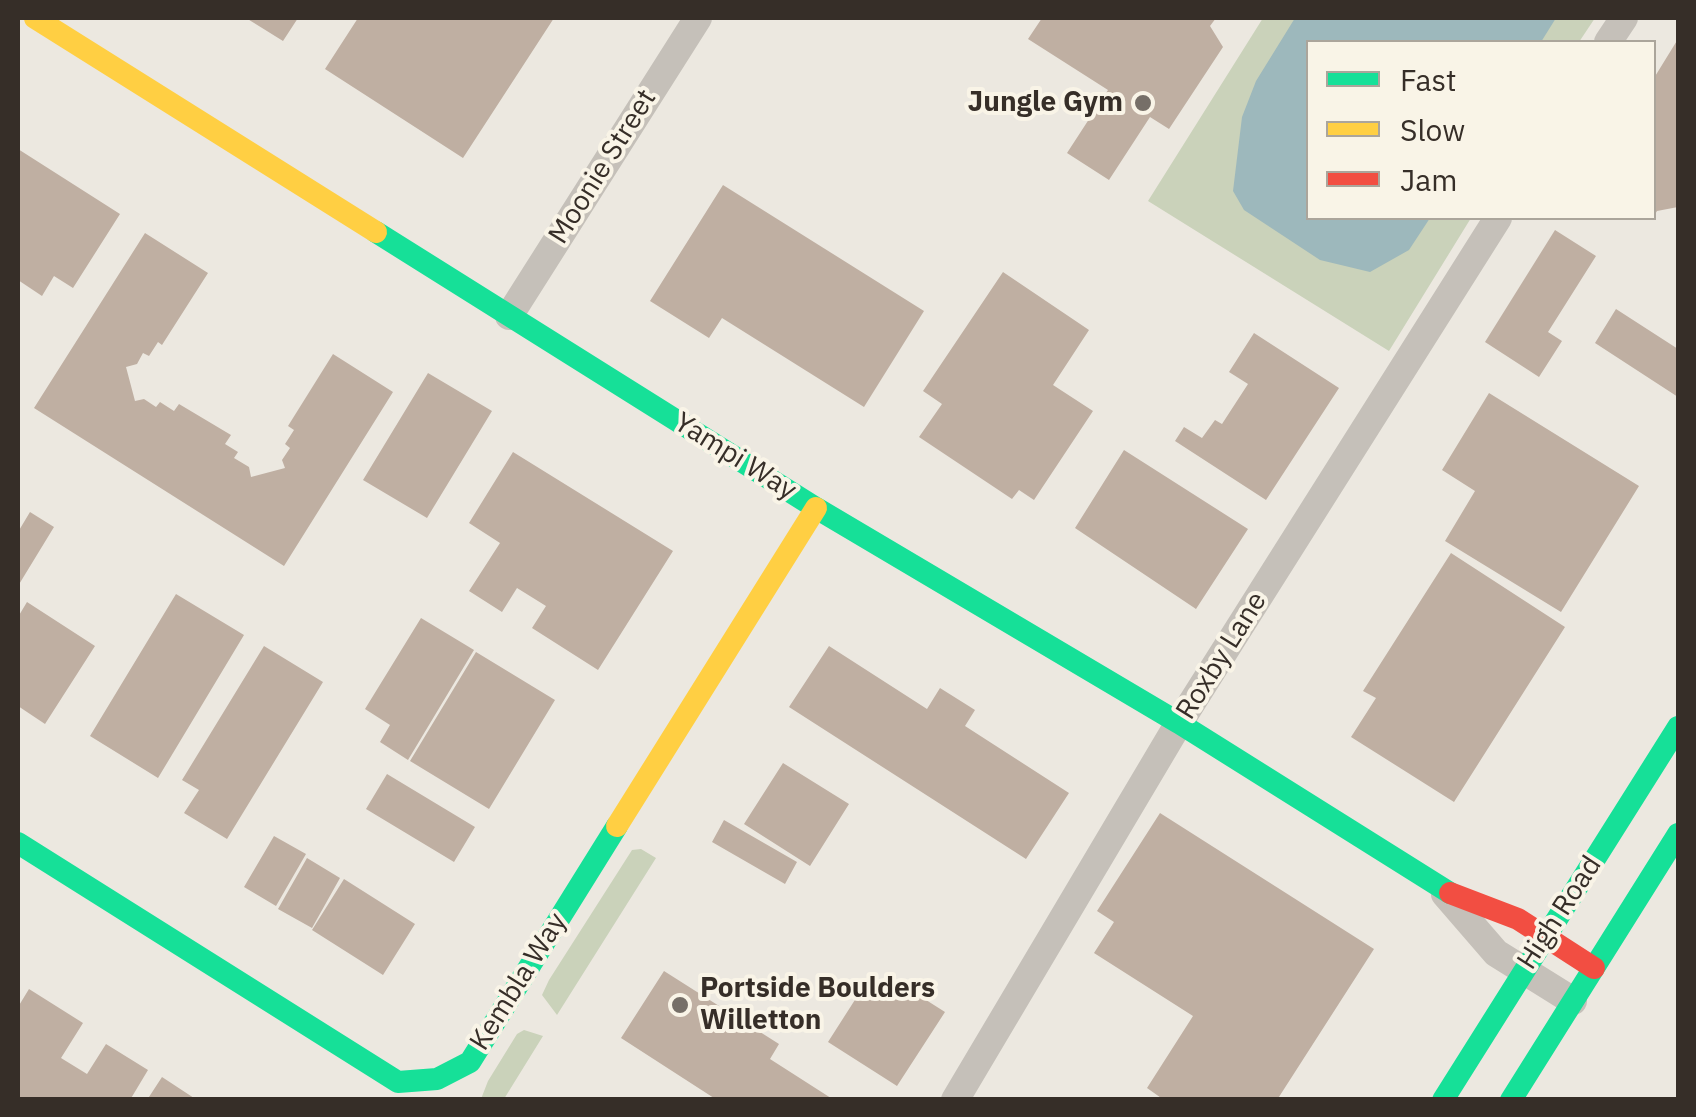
<!DOCTYPE html>
<style>
body{margin:0}
#map{position:relative;width:1696px;height:1117px;overflow:hidden;background:#ece8e0;font-family:"IBM Plex Sans",sans-serif}
canvas{display:block}
.frame{position:absolute;inset:0;border:20px solid #362e28;pointer-events:none}
.legend{position:absolute;left:1306px;top:40px;width:350px;height:180px;box-sizing:border-box;background:#f9f4e7;border:2px solid #aba59b;margin:0;padding:12px 18px;list-style:none;font-size:30px;color:#362e28}
.legend li{display:flex;align-items:center;gap:20px;height:50px}
.legend b{width:50px;border:2px solid #aba59b}
</style>
<div id="map">
<canvas width="1696" height="1117"></canvas>
<div class="frame"></div>
<ul class="legend">
<li><b style="height:12px;background:#16e098"></b>Fast</li>
<li><b style="height:12px;background:#ffcf43"></b>Slow</li>
<li><b style="height:12px;background:#f24e42"></b>Jam</li>
</ul>
</div>
<script>
const g = document.querySelector('canvas').getContext('2d');
g.lineJoin = 'round';
function fill(path, color) {
  g.fillStyle = color;
  g.fill(path, 'evenodd');
}
function poly(rows) {
  const path = new Path2D();
  for (const r of rows) {
    path.moveTo(r[0], r[1]);
    for (let i = 2; i < r.length; i += 2) path.lineTo(r[i], r[i + 1]);
  }
  return path;
}
function trace(path, color, width, dash) {
  g.strokeStyle = color;
  g.lineWidth = width;
  g.lineCap = dash ? 'butt' : 'round';
  g.setLineDash(dash || []);
  g.stroke(path);
}
function drawText(font, color, halo, rows, align = 'center') {
  g.font = font + ' "IBM Plex Sans",sans-serif';
  g.lineWidth = 8;
  g.setLineDash([]);
  g.textBaseline = 'middle';
  g.strokeStyle = halo;
  g.fillStyle = color;
  for (const [text, x, y, turn = 0] of rows) {
    g.save();
    g.translate(x, y);
    g.rotate((+turn || 0) * Math.PI / 180);
    g.textAlign = isNaN(turn) ? turn : align;
    if (halo) g.strokeText(text, 0, 0);
    g.fillText(text, 0, 0);
    g.restore();
  }
}
fill(poly([
 [1263,18,1595,18,1579,42,1308,42,1308,218,1471,218,1389,351,1148,201],
 [641,849,656,858,557,1015,542,995,549,980,632,850],
 [524,1030,543,1036,504,1099,481,1099,488,1081,517,1034]
]), '#cad2ba');
fill(poly([
 [1295,18,1556,18,1541,42,1308,42,1308,218,1430,218,1409,250,1370,272,1320,260,1244,210,1233,191,1242,117,1256,81]
]), '#9db8bc');
fill(poly([
 [246,18,298,18,283,41],
 [358,18,554,18,463,158,325,69],
 [1042,18,1216,18,1210,26,1223,47,1169,129,1150,117,1109,180,1067,153,1108,90,1028,39],
 [1678,39,1678,207,1657,211,1654,216,1654,78],
 [18,149,120,214,73,288,54,276,42,296,18,280],
 [723,185,924,311,864,407,722,318,709,338,650,301],
 [1555,230,1596,256,1548,332,1562,341,1539,377,1485,342],
 [145,233,208,273,162,345,158,342,149,356,143,353,137,364,126,367,135,401,144,399,156,407,160,402,174,411,179,404,231,435,225,444,238,452,234,458,249,467,251,477,285,468,282,460,290,448,285,444,294,430,288,426,333,354,393,392,284,566,34,408],
 [1003,272,1089,330,1053,385,1093,411,1034,500,1019,490,1012,499,919,437,942,404,923,391],
 [1616,309,1678,349,1678,397,1595,343],
 [1254,333,1339,388,1266,500,1175,441,1184,427,1202,438,1215,420,1222,424,1248,384,1229,372],
 [428,373,492,411,427,518,363,480],
 [1489,393,1639,486,1561,612,1445,541,1475,491,1442,470],
 [1124,450,1248,529,1196,609,1075,528],
 [513,452,673,551,598,670,532,628,546,606,517,588,502,612,469,591,500,543,469,523],
 [30,512,54,527,18,586,18,532],
 [1451,553,1565,627,1454,802,1351,737,1376,698,1363,691],
 [176,594,244,635,158,778,90,736],
 [27,602,95,646,45,724,18,706,18,617],
 [421,618,474,650,408,760,380,742,390,725,365,709],
 [264,646,323,682,227,839,184,813,199,790,182,780],
 [829,646,927,709,940,688,975,710,965,726,1069,793,1026,859,789,707],
 [476,652,555,700,489,809,410,761],
 [783,763,849,804,810,866,744,824],
 [387,774,475,827,454,862,366,809],
 [1160,813,1374,949,1277,1100,1164,1100,1147,1088,1193,1016,1094,953,1114,922,1097,911],
 [724,820,797,862,785,884,712,842],
 [274,836,306,854,276,906,244,887],
 [307,858,340,878,312,928,278,909],
 [344,879,415,924,383,975,312,930],
 [664,971,779,1044,770,1059,834,1100,717,1100,621,1038],
 [867,981,896,999,904,986,945,1012,897,1086,828,1042],
 [29,989,83,1023,61,1058,87,1074,106,1044,148,1070,130,1100,18,1100,18,1007],
 [162,1077,197,1100,147,1100]
]), '#bfafa2');
trace(poly([
 [1608,42,1624,18],
 [509,316,698,18],
 [1445,894,1496,953,1573,1001],
 [955,1100,1179,723,1498,218]
]), '#c5c0b9', 28);
trace(poly([
 [376,232,816,508,1179,723,1450,893],
 [18,843,398,1082,437,1079,470,1062,617,826],
 [1443,1100,1678,727],
 [1511,1100,1678,834]
]), '#16e098', 22);
trace(poly([
 [35,18,376,232],
 [617,826,816,508]
]), '#ffcf43', 22);
trace(poly([
 [1450,893,1518,919,1594,968]
]), '#f24e42', 22);
for (const [x, y, r, color] of [
 [1143,103,10,"#766f68"],
 [680,1005,10,"#766f68"]
]) {
  const dot = new Path2D();
  dot.arc(x, y, r, 0, 2 * Math.PI);
  g.fillStyle = color;
  g.fill(dot);
  trace(dot, '#f9f4e7', 4);
}
drawText('bold 28px', '#362e28', '#f9f4e7', [
 ["Jungle Gym",1123,103],
 ["Portside Boulders",700,989,"left"],
 ["Willetton",700,1021,"left"]
], 'right');
drawText('28px', '#362e28', '#f9f4e7', [
 ["Moonie Street",603,167,-58],
 ["Yampi Way",735,457,32],
 ["Roxby Lane",1222,656,-58],
 ["High Road",1560,913,-57],
 ["Kembla Way",519,982,-58]
]);
</script>
